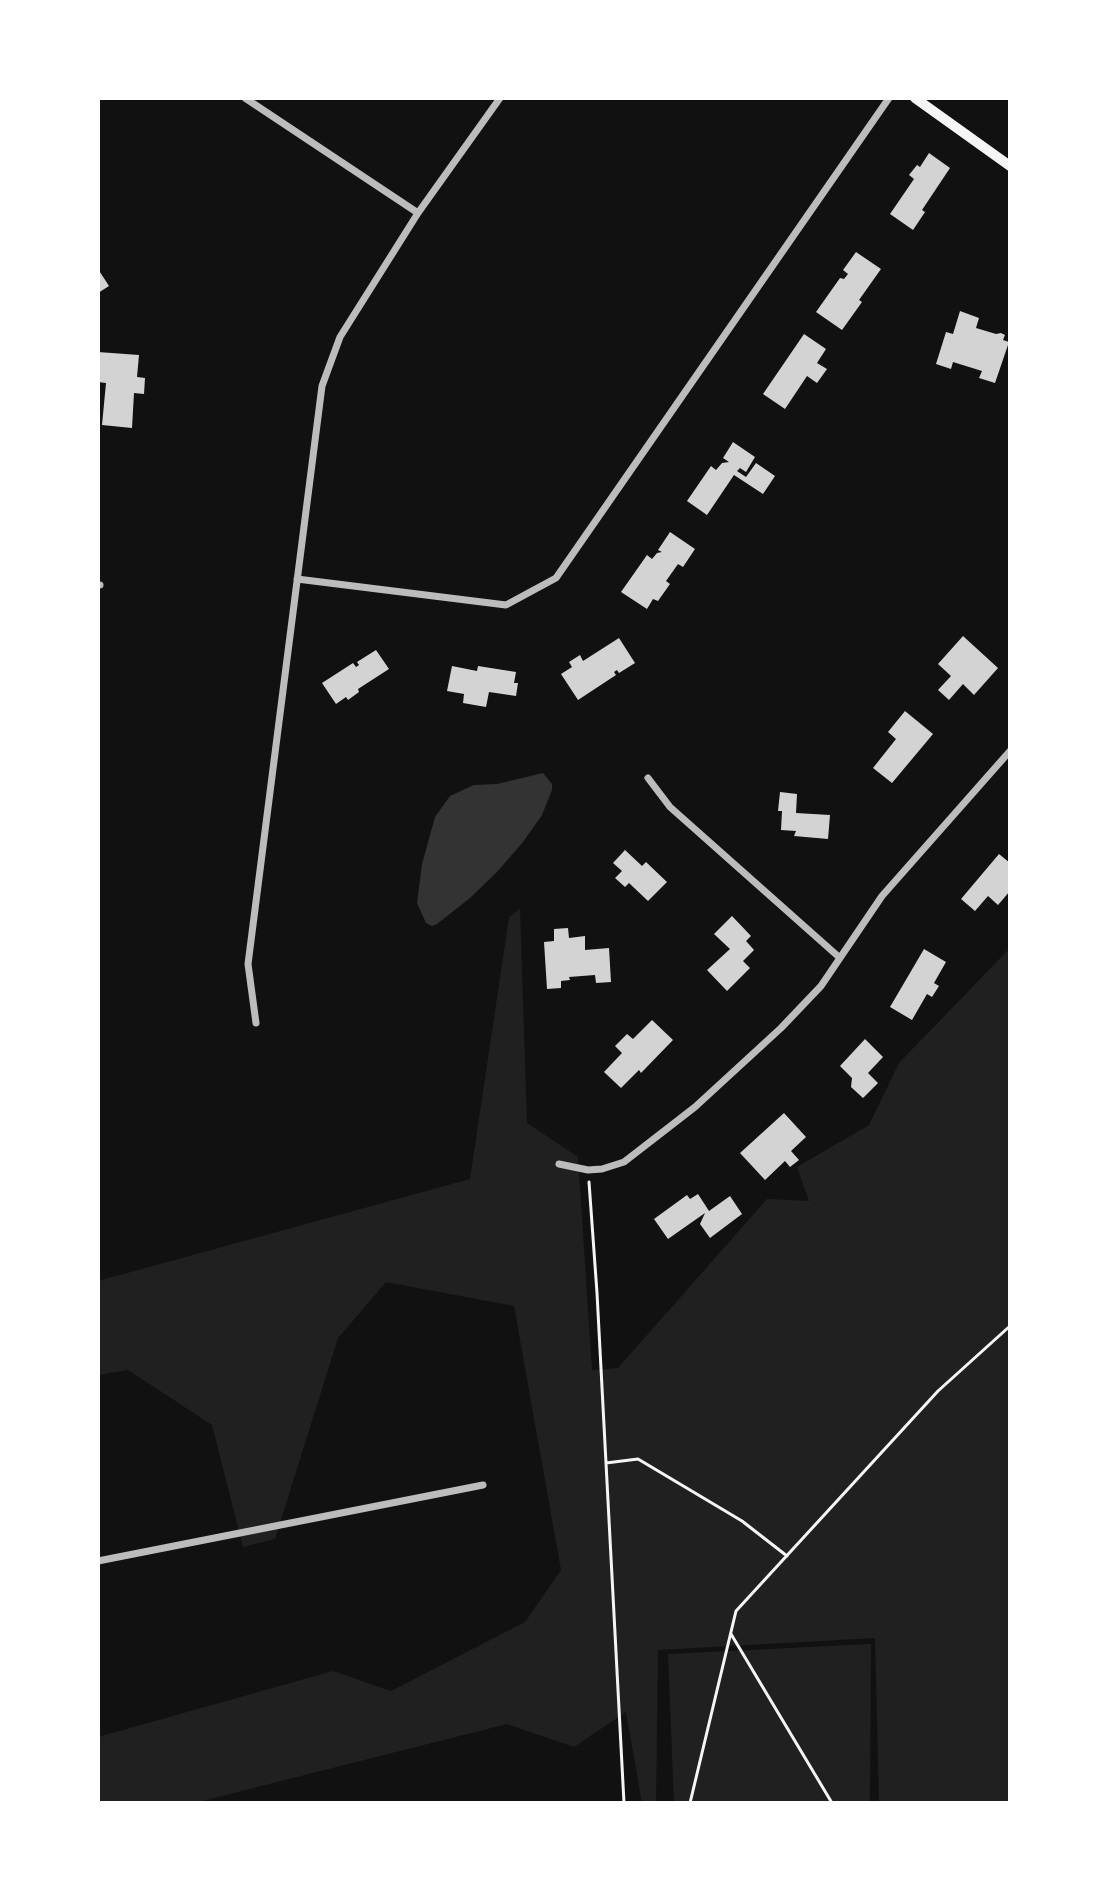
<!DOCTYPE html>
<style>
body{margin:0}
#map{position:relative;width:1108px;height:1901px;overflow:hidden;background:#111;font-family:"Noto Sans",sans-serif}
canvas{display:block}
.frame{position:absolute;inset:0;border:100px solid #fff;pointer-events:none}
</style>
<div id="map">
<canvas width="1108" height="1901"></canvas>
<div class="frame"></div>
</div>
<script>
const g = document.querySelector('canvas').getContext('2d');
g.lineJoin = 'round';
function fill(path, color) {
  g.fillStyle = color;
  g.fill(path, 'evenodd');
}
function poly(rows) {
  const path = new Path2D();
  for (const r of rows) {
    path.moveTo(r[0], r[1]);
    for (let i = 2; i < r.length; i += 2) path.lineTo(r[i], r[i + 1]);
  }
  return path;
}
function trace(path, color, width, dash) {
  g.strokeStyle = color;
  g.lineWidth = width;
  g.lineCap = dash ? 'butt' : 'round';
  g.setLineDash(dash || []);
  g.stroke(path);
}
fill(poly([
 [520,909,527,1123,578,1157,592,1370,618,1368,767,1199,809,1201,797,1167,869,1125,899,1063,1010,948,1010,1803,879,1803,875,1638,658,1650,656,1803,642,1803,626,1712,574,1747,507,1724,194,1803,98,1803,98,1737,333,1671,391,1691,525,1622,561,1570,514,1306,386,1282,338,1338,275,1539,243,1547,212,1425,128,1370,98,1375,98,1281,470,1179,509,917],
 [871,1644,870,1803,674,1803,668,1654]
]), '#202020');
fill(poly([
 [543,773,552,784,552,790,542,815,523,842,497,872,470,898,437,924,432,926,426,923,417,903,422,864,435,817,450,796,474,785,497,784]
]), '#333');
fill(poly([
 [929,153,950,168,922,210,925,212,913,230,890,214,914,179,909,175,917,165,920,167],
 [856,252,881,269,859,300,862,302,842,330,816,312,840,278,844,279,848,274,843,270],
 [98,269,109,286,98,293],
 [960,311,979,318,976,328,996,334,1001,333,1005,335,1003,340,1009,342,995,383,979,378,982,371,953,362,951,369,936,364,946,332,953,334],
 [804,334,826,349,817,363,827,369,817,383,807,376,785,409,763,394],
 [98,352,139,355,137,377,145,378,144,394,134,393,132,428,102,425,106,383,98,382],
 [733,442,755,457,746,472,740,468,737,471,746,477,756,463,775,476,763,494,734,475,707,515,687,501,711,466,716,470,722,463,729,462,723,458],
 [670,532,695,549,683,567,678,564,666,581,670,584,658,601,653,599,647,609,621,592,647,555,652,559,657,553,662,552,658,550],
 [963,636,998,668,974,695,963,684,949,700,938,690,951,676,938,664],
 [619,638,635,663,619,673,617,670,614,672,616,675,578,700,561,674,572,667,569,662,580,655,583,661],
 [376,650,389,669,358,689,359,692,348,700,346,697,336,704,322,683,353,663,356,667,359,665,357,662],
 [452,666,477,671,478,666,516,672,514,683,518,683,516,696,489,692,486,707,463,703,464,694,447,691],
 [905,711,933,734,892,783,873,768,896,739,888,732],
 [780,792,797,794,796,813,830,815,828,839,794,836,796,831,781,830,782,811,778,811],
 [625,850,642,866,646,862,667,882,648,901,629,883,625,887,615,878,622,871,613,863],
 [999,854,1010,863,1010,891,998,905,988,896,975,911,961,899],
 [732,916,751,936,746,941,754,950,743,961,750,968,727,991,707,970,730,949,714,934],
 [568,928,569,938,585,936,585,950,609,948,611,982,596,983,595,975,569,977,570,980,561,981,561,988,547,989,544,942,554,941,554,929],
 [924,949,946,962,934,983,939,986,932,997,927,994,912,1020,890,1007],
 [652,1020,673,1040,641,1073,639,1070,621,1088,604,1072,622,1053,615,1046,627,1034,633,1039],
 [865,1039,883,1057,868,1073,878,1083,863,1098,851,1087,852,1078,840,1066],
 [784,1113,806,1137,791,1151,799,1160,790,1167,785,1161,765,1180,740,1153],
 [698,1194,709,1211,730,1196,742,1214,710,1238,700,1224,705,1213,668,1239,654,1219,687,1195,690,1199]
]), '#d3d3d3');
trace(poly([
 [589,1182,597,1293,624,1803],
 [606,1463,638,1459,742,1521,787,1556],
 [731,1634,832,1803],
 [690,1803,736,1611,938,1391,1010,1326]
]), '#f5f5f5', 3);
trace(poly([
 [245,98,418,213],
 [297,579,506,605,556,578,889,98],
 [98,585,100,585],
 [648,778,670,807,840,958],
 [256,1023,248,964,322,386,340,337,418,213,500,98],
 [559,1164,588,1170,602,1169,624,1162,695,1107,781,1028,821,986,882,896,1010,751],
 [98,1561,483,1485]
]), '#bcbcbc', 7);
trace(poly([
 [915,98,1010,166]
]), '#f5f5f5', 10);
</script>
